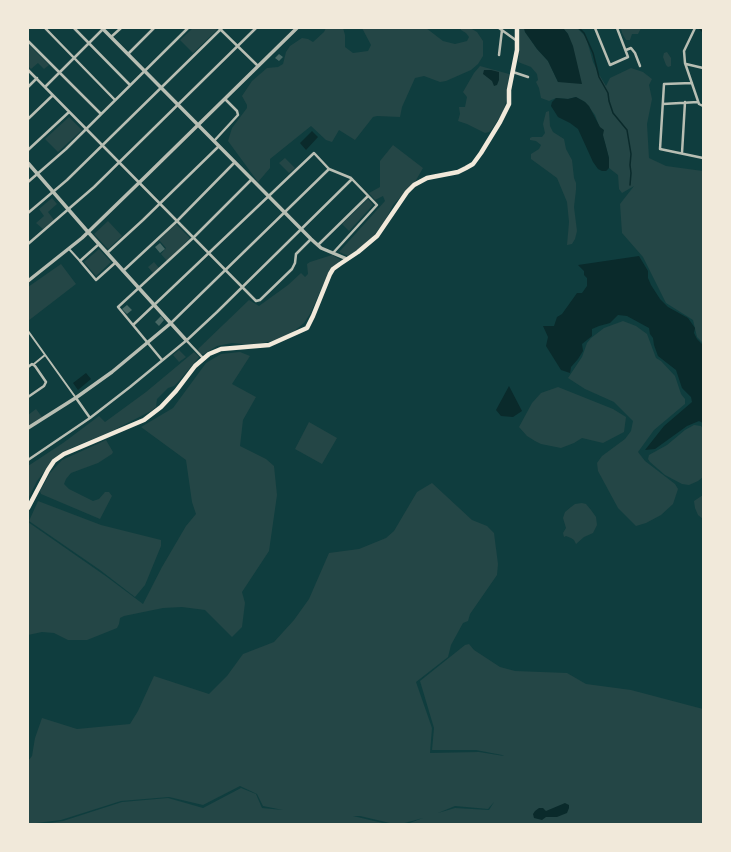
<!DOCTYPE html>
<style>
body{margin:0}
#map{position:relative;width:731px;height:852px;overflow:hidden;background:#0f3d3e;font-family:"Source Sans 3",sans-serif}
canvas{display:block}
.frame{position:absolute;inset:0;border:29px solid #f1e9da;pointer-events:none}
</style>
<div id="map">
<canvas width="731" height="852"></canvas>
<div class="frame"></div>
</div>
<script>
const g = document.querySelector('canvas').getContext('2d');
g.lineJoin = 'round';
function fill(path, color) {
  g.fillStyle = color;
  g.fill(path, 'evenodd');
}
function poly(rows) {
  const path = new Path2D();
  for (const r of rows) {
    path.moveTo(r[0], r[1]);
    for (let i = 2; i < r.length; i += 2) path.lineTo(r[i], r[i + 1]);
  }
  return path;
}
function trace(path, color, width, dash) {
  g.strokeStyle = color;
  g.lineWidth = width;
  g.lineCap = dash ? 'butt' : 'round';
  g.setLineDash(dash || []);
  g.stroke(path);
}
fill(poly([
 [193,28,215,28,217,30,193,53,180,40],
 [326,28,343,28,345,35,345,47,353,53,368,51,371,45,362,28,426,28,443,41,455,44,467,41,469,37,466,33,461,30,461,28,470,28,477,32,483,41,483,56,478,64,471,70,446,81,440,82,424,76,415,78,402,107,400,117,377,116,373,117,355,140,339,130,332,142,326,140,311,126,270,159,270,168,258,182,228,141,232,128,247,108,247,105,242,96,252,81,267,68,278,67,283,64,286,52,290,46,302,38,308,39,313,42,324,32],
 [520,28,524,28,525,32,537,49,548,61,558,82,568,34,563,28,577,28,586,37,593,62,600,76,606,86,610,78,631,68,643,72,652,79,649,85,652,99,647,124,649,158,666,166,703,171,703,343,697,337,693,320,666,303,643,257,622,233,620,204,634,186,622,193,619,189,618,175,609,168,609,158,605,143,595,115,585,102,576,97,568,99,556,98,549,101,541,98,539,88,536,82,538,80,537,74,531,67,518,62,520,47],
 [621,28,641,28,638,34,632,34,630,40,626,40,622,33],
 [28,44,49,65,44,69,38,63,31,69,28,66],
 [667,52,671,58,671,66,668,67,666,65,663,57,664,53],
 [480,66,509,74,507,98,503,112,492,129,489,132,485,133,467,124,458,121,460,114,459,107,465,107,467,97,463,92,474,73],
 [549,111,550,126,553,132,564,139,566,149,572,160,574,178,576,183,576,190,574,207,577,231,575,239,572,244,567,245,569,222,567,202,557,178,531,159,531,154,539,149,541,145,536,141,530,140,530,138,532,137,542,137,545,133,543,124,546,112],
 [69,117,82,130,58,152,45,139],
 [393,145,423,168,415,182,393,205,385,221,369,242,348,256,339,252,385,201,383,196,375,200,369,193,380,187,380,161],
 [285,158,295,168,289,173,279,163],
 [52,198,57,204,48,212,54,220,43,229,36,223,44,216,39,209],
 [368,199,373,205,349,231,342,224],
 [108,221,122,236,108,249,94,234],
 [176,224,190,238,167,261,161,254,166,248,159,240],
 [99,249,111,262,96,276,84,262],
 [332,255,341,260,330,270,310,314,304,323,293,332,278,340,251,345,232,343,217,346,204,354,200,354,198,349,249,300,259,306,288,285,301,273,305,277,308,274,307,264,310,262],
 [154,262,159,268,153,273,148,267],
 [61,264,76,284,28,321,28,287],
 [623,321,636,326,647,334,656,358,661,361,675,376,681,394,685,399,685,404,654,430,638,452,645,461,675,484,678,489,673,504,661,515,646,523,636,526,618,508,598,471,597,463,602,456,625,439,631,431,633,421,614,402,585,389,568,378,582,357,587,343,591,338,604,328],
 [179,350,186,357,179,362,173,355],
 [194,352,199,357,179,381,174,386,168,388,157,399,156,407,151,411,110,432,71,448,58,457,50,464,37,481,28,499,28,466,63,443,99,416,105,422,146,392],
 [240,352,250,356,232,384,256,397,243,420,240,446,266,459,274,466,277,495,269,551,242,592,245,603,242,627,232,637,205,610,182,607,163,608,124,616,120,618,119,624,117,628,87,640,68,640,54,633,42,632,28,635,28,522,107,577,143,604,162,567,186,526,196,514,192,502,186,460,141,427,173,408,206,363,221,354],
 [558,387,613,409,626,417,624,432,603,443,582,438,574,443,561,448,541,444,535,441,527,436,519,427,532,403,541,393],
 [36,409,42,417,28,426,28,415],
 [309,422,337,438,322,464,295,449],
 [694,425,701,426,703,429,703,477,698,481,689,485,682,484,665,475,650,462,648,459,649,455,667,445,685,430],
 [106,440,113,452,112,454,98,463,71,473,66,479,64,484,69,489,93,501,99,499,105,492,109,492,112,496,100,519,41,494,40,491,44,484,50,473,62,460],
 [432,483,472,520,487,526,494,533,498,564,497,575,470,614,468,621,463,623,451,645,448,657,416,682,432,728,430,753,479,752,504,756,502,755,476,750,432,750,434,728,420,681,465,645,469,644,474,650,500,667,515,671,567,673,586,684,631,690,703,709,703,824,407,824,423,818,401,824,394,824,360,816,353,816,387,824,43,824,63,821,122,802,168,798,203,808,241,788,256,794,262,808,283,810,263,806,257,794,240,786,203,805,169,797,121,801,61,820,28,824,28,761,32,756,35,738,42,718,77,729,130,724,138,711,154,676,209,694,227,676,243,654,274,642,294,620,309,599,329,553,359,549,386,538,394,531,417,492],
 [494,802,489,810,455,808,438,813,455,806,488,809],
 [703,495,703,519,698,515,695,508,694,501],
 [38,501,101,525,161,540,161,546,145,585,135,597,100,570,29,521],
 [582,503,586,504,591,510,596,517,597,525,593,533,584,537,576,544,574,540,571,538,566,536,564,537,563,533,566,528,563,518,565,512,571,507,575,504]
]), '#244646');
fill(poly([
 [524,28,563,28,568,34,573,46,582,84,558,82,548,61,537,49,525,32],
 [484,70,491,70,499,72,499,80,497,85,494,86,492,81,483,74],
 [576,97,585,102,589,106,600,127,604,130,603,135,609,158,609,168,606,171,602,171,598,169,593,162,578,129,570,123,558,117,551,106,552,102,556,98,568,99],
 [312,131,318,137,306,150,300,143],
 [639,256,648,271,648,278,651,285,660,299,668,307,688,318,695,328,694,333,697,339,703,345,703,423,699,421,687,426,655,449,645,450,664,426,692,402,691,397,682,388,676,370,658,356,654,345,653,338,650,334,649,328,627,316,618,315,610,323,599,326,592,329,592,336,582,344,583,351,578,359,571,367,570,373,561,370,546,346,548,337,543,326,554,326,557,317,562,314,577,293,582,293,587,286,587,278,584,275,584,271,578,265],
 [86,373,91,379,78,390,73,383],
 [509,386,522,411,513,417,501,416,496,410],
 [565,803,569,805,569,808,567,813,557,817,546,817,542,820,534,818,533,814,535,811,539,808,543,808,546,811]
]), '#0a2a2b');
trace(poly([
 [579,28,584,33,593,53,599,77,608,93,609,101,613,113,627,130,631,154,630,165,631,173,630,185],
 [699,28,703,32]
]), '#0a2a2b', 1.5);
fill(poly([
 [279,54,283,57,279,61,275,58],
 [160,243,165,249,160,253,155,247],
 [127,305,132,310,127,314,122,309],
 [161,316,164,320,159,326,155,322]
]), '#486865');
trace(poly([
 [69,249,80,261],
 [28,331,76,398],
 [34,364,45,355]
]), '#b8beb3', 2);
trace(poly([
 [45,28,115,100],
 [74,28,130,85],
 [219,28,258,66],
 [499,28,517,41],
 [595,28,610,65,628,57,617,28],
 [695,28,684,51,685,63,699,104,703,106],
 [111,37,121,28],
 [28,41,101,114],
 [626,50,631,48,635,53,640,66],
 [128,54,154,28],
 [499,55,502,30],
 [686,64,703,68],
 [28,70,256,301,260,300,292,269,295,263,296,254,311,239],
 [513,72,528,77],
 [692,83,664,84,660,149,703,158],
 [28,87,37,78],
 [45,87,103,29],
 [663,104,698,102],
 [28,119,53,95],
 [214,141,238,115,237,111,225,99],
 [28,150,69,112],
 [682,153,685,102],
 [28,182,66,149,188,28],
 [28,213,67,180,222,28],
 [28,244,94,187,256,28],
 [99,244,80,261,96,280,115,263],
 [318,245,368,196],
 [107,253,143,220,219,146],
 [123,271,177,221,235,162],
 [171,323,329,169],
 [133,325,314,153,329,169,351,178,377,205,333,253],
 [186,340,203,358],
 [162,360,118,307,193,238,252,179],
 [28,367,32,364,35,366,46,382,44,386,28,397],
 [76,398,90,418],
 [28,460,90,418,130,387,187,340,217,312,352,179]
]), '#b8beb3', 2.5);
trace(poly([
 [102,28,311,239,321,248,347,259],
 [28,163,88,232,186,340],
 [28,281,82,238,146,176,297,28],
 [28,428,77,397,112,372,171,323]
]), '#b8beb3', 3.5);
trace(poly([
 [28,508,48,470,54,461,64,454,144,420,161,407,176,391,195,366,209,354,221,349,269,345,307,328,313,316,330,274,333,269,340,264,358,252,377,236,407,192,414,185,427,178,458,172,466,168,473,164,481,153,500,122,509,104,509,90,517,50,517,28]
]), '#f1e9da', 4.5);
</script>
